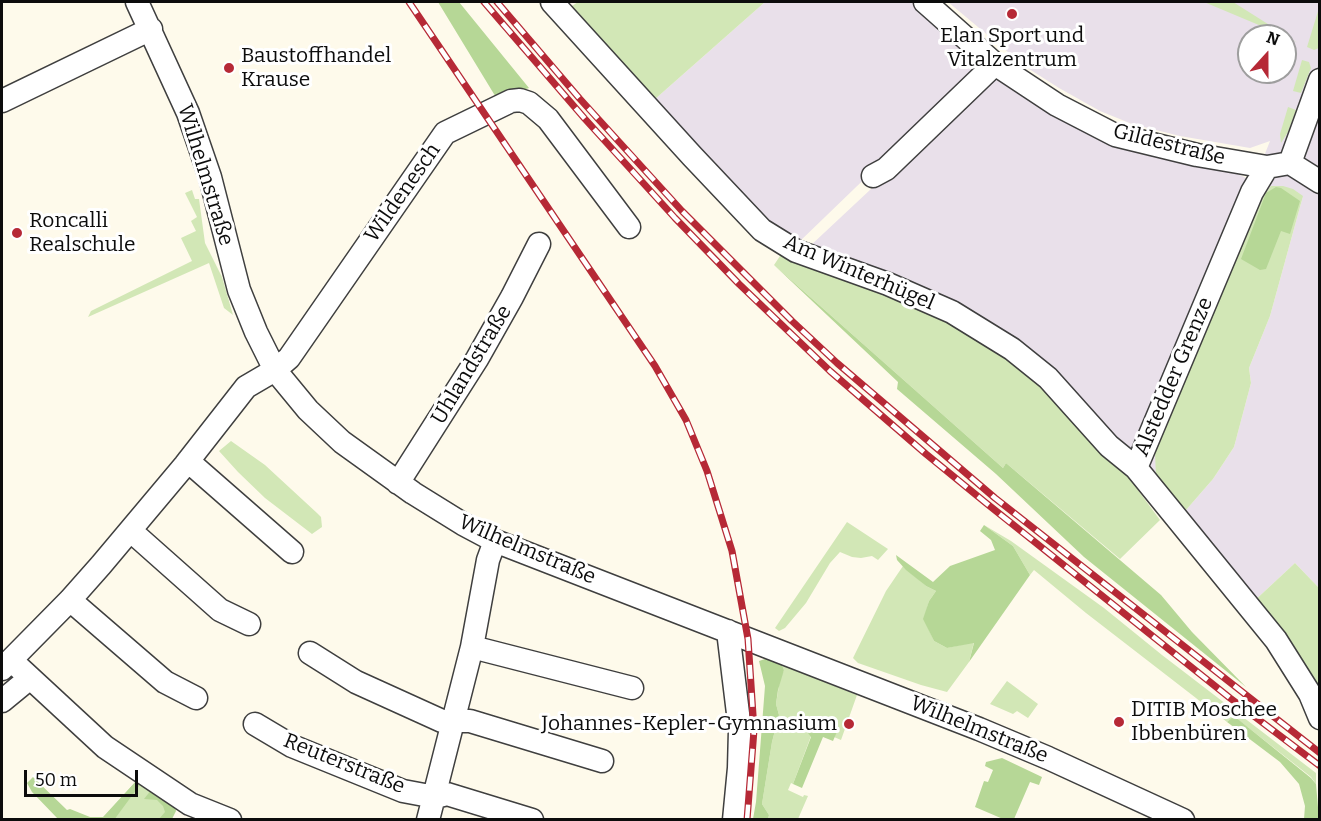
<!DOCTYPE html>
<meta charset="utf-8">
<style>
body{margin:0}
#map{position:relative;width:1321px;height:821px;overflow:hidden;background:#fefaeb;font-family:Bitter,serif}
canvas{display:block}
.frame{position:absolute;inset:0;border:3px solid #0c0c0c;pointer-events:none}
.north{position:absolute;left:1237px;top:24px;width:60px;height:60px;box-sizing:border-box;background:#fff;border:2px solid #9e9e9e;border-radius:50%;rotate:21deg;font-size:16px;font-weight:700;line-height:24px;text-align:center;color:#0c0c0c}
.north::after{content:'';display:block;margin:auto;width:21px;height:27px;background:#b62936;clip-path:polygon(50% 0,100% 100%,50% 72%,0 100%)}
.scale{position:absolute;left:24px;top:770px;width:114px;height:27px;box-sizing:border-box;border:3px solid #0c0c0c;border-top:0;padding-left:8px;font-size:18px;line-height:21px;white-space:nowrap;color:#0c0c0c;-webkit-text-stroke:4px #fff;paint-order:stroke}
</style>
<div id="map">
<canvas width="1321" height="821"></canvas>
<div class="frame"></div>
<div class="north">N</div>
<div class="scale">50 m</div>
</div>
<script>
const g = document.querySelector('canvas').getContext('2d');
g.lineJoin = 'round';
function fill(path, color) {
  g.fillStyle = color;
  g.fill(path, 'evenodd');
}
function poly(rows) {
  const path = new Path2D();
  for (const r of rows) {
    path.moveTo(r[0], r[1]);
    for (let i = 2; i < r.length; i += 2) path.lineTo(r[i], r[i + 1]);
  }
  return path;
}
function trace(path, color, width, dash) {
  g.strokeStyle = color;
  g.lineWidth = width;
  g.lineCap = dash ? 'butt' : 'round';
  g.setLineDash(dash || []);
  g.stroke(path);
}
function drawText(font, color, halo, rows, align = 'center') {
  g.font = font + ' Bitter,serif';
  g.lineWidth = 6;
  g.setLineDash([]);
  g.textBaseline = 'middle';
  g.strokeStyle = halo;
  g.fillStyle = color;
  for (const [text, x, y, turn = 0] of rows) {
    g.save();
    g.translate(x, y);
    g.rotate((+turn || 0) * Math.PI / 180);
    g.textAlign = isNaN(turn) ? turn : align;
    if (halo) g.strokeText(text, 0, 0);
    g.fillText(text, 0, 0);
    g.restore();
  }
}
fill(poly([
 [765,2,912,2,976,58,976,68,969,78,797,244,785,238,654,100],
 [948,2,1319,2,1319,588,1295,563,1252,603,1025,347,809,247,995,73,1116,145,1140,154,1232,171,1254,182,1270,141,1250,148,1180,136,1132,124,1100,111,1059,88,1026,67],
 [1249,36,1285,36,1285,72,1249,72],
 [1303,196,1270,316,1249,368,1251,383,1234,447,1213,479,1186,510]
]), '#e9e0ea');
fill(poly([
 [578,2,765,2,654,100,572,6],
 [1204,2,1233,2,1298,43,1285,36],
 [1319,8,1319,48,1314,50,1307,47],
 [1302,60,1309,62,1311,68,1301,93,1293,91],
 [1288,107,1296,110,1288,132,1281,143,1280,134],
 [1271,186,1283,186,1293,189,1303,196,1270,316,1249,368,1251,383,1234,447,1213,479,1186,510,1176,510,1156,477,1155,453,1159,435,1263,196],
 [192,190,195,199,199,199,205,243,222,277,233,315,224,308,209,263,88,317,91,311,192,261,181,238,196,231,191,221,197,217,185,193],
 [784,250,929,307,1003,352,1053,398,1129,478,1160,520,1120,559,1006,463,1003,468,774,265],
 [231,441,265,465,317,513,321,517,322,527,312,534,265,498,238,472,219,451],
 [847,522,888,549,878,560,872,556,861,558,852,557,840,552,830,563,806,603,785,628,779,631,775,628],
 [984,525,1011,541,1104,608,1162,655,1316,773,1316,784,1311,777,1236,718,1234,717,1227,722,1086,613,1034,570,1030,575,1013,546],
 [1295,563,1319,588,1319,689,1252,603],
 [903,566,926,586,936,591,929,601,924,619,934,641,947,648,974,642,969,662,947,692,921,685,858,663,853,658,886,591],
 [782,665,857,695,841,740,834,737,838,727,826,721,809,719,811,736,793,784,791,783,788,790,803,797,804,795,808,796,798,819,768,819,769,815,762,804,772,742,779,715,776,704,780,679,784,670],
 [1007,681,1038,704,1028,718,1017,711,1013,714,990,704],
 [138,779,174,803,162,819,101,820]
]), '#d2e7b6');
fill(poly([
 [438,2,459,2,529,88,497,99],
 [1276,187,1281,188,1300,201,1290,234,1281,231,1266,269,1260,270,1241,259,1266,193],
 [774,265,1003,468,1006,463,1161,595,1192,632,1246,687,1084,557,996,474,897,389,898,382],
 [984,525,1013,546,1030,575,969,662,974,643,947,648,934,641,923,619,929,601,936,591,926,586,906,570,897,560,896,555,933,582,950,566,995,550,991,540,980,531],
 [765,659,782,665,784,670,778,690,776,704,779,715,772,742,762,804,769,815,768,819,753,819,756,802,765,686,759,661],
 [1234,716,1311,778,1316,784,1319,819,1304,819,1305,806,1299,784,1280,762,1227,722],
 [809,718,826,721,839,727,833,741,823,737,802,788,793,784,811,737,805,729],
 [1002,758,1042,777,1039,785,1030,782,1014,819,1003,819,975,807,984,781,988,782,993,770,985,766,986,762],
 [33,777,67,810,70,809,90,817,103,817,138,779,142,782,114,820,58,819,32,792,27,783],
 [152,789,174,803,176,811,172,819,159,819,165,812,163,806,157,800,144,799]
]), '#b6d796');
const minor = poly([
 [137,2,188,113,210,177,239,290,256,332,275,370,308,410,342,442,413,493,463,524,495,541,979,729,1048,758,1183,820],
 [552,2,692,156,762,230,796,251,888,284,952,312,1012,349,1048,378,1109,446,1136,468],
 [925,2,995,64,1057,105,1115,135,1197,155,1267,167,1290,163,1320,182],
 [2,101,151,29],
 [1290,163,1320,80],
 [1267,167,1252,192,1136,468,1276,640,1310,694,1320,718],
 [873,176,886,169,995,64],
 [188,461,292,552],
 [398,483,477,359,512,297,539,244],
 [131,531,220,610,249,624],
 [70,600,165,682,196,698],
 [728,631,740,730,739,768,734,820],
 [472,647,632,688],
 [310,653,356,682,442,721,470,721,602,761],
 [12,661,105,747,190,804,230,820],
 [2,669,70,600,101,565,185,465,246,387,275,370,289,358,445,133,511,101,520,100,529,103,548,119,629,227],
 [2,701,30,678],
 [255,724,292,746,403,791,435,797,447,794,532,820],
 [428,820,472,647,488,560,495,541]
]);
trace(minor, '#3f3f3f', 25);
trace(minor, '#fff', 22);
const rail = poly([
 [409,2,655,366,686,420,707,471,732,551,748,639,754,730,747,820],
 [484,2,585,119,675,218,739,284,830,371,926,454,986,503,1230,698,1320,766],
 [497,2,580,99,682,211,792,321,837,363,995,498,1320,753]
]);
trace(rail, '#b62936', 7);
trace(rail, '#fff', 4.5, [14]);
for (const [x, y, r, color] of [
 [1012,14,6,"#b62936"],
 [229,68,6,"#b62936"],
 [17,233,6,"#b62936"],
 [1119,722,6,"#b62936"],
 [849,724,6,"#b62936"]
]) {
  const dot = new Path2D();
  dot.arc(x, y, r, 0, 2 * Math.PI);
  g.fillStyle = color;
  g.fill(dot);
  trace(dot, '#fff', 2);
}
drawText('21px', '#0c0c0c', '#fff', [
 ["Elan Sport und",1012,36,"center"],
 ["Vitalzentrum",1012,60,"center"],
 ["Baustoffhandel",241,56],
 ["Krause",241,80],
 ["Roncalli",29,221],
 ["Realschule",29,245],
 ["DITIB Moschee",1131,710],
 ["Ibbenbüren",1131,734],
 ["Johannes-Kepler-Gymnasium",837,724,"right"]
], 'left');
drawText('21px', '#0c0c0c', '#fff', [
 ["Gildestraße",1169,145,14],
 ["Wilhelmstraße",205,175,73],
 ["Wildenesch",403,193,-55],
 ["Am Winterhügel",859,273,23],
 ["Uhlandstraße",472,365,-59],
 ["Alstedder Grenze",1174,377,-67],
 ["Wilhelmstraße",527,550,23],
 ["Wilhelmstraße",979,730,22],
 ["Reuterstraße",344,764,22]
]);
</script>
